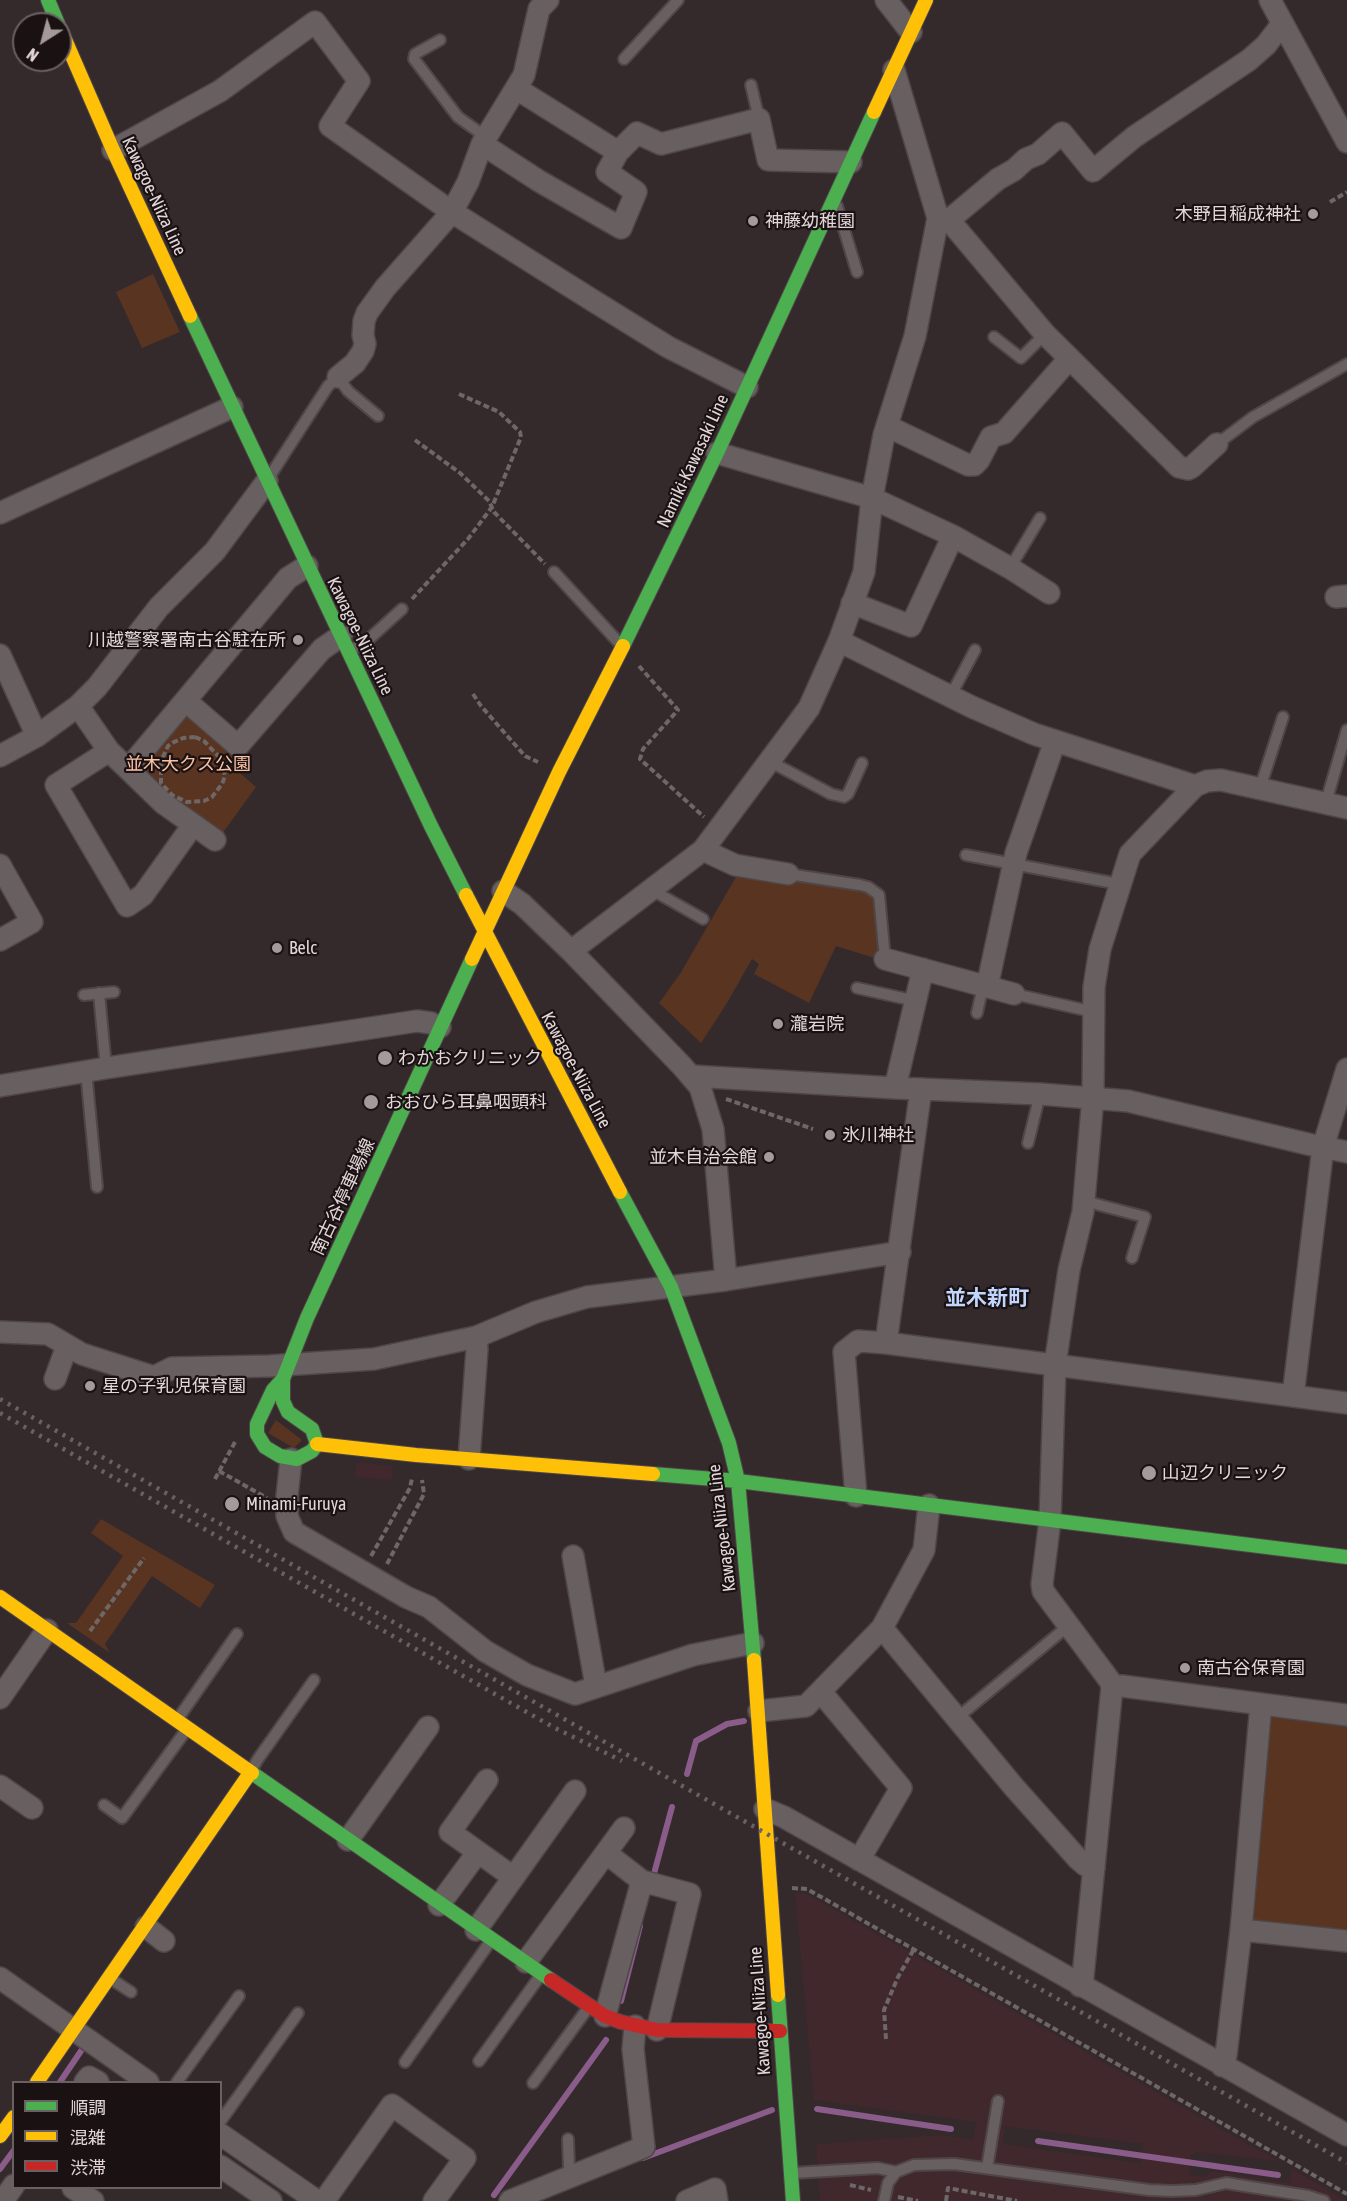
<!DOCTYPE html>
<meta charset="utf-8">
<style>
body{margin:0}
#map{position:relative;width:1347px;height:2201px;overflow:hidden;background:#34292b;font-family:"Asap Condensed","Noto Sans JP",sans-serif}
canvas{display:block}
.legend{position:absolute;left:12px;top:2081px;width:210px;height:108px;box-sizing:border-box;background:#191112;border:2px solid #6a6061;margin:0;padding:8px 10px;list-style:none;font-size:18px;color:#e3d6d8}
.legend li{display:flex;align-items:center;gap:12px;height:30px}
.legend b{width:30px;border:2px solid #6a6061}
.north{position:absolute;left:12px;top:12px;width:60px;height:60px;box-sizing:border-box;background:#191112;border:2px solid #6a6061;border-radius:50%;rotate:216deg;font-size:16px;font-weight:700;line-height:24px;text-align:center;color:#e3d6d8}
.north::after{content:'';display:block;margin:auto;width:21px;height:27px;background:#a6999b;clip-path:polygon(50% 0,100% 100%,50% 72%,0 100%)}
</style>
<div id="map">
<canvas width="1347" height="2201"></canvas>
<ul class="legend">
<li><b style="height:8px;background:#4caf50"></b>順調</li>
<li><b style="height:8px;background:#ffc107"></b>混雑</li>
<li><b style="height:8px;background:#c62828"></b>渋滞</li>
</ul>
<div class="north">N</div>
</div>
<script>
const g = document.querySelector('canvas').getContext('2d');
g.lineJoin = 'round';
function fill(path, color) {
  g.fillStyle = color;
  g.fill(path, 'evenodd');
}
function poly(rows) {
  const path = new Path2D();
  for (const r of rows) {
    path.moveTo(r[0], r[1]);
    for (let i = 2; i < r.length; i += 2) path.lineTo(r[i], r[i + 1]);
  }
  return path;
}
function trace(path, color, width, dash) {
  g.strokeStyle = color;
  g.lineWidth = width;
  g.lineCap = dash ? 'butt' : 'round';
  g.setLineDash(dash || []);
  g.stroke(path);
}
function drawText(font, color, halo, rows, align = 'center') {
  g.font = font + ' "Asap Condensed","Noto Sans JP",sans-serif';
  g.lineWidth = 4.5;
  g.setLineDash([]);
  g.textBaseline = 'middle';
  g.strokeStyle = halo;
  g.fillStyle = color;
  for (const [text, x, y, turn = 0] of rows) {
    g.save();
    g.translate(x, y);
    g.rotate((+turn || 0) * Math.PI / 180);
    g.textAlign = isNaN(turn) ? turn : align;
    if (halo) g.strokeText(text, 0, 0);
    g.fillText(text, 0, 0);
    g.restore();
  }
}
fill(poly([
 [356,1462,393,1466,392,1480,355,1477],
 [795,1893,807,1894,1278,2161,1196,2152,1191,2155,1189,2174,1204,2177,1212,2171,1289,2183,1292,2169,1347,2201,820,2201,816,2144,940,2135,973,2140,976,2122,814,2100],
 [1005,2126,1143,2144,1141,2163,1003,2144]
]), '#40282d');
fill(poly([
 [153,274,180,332,142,348,116,292],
 [178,716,189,716,238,758,232,766,256,787,222,834,169,797,142,771,141,761],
 [741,872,862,887,876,897,881,960,836,946,809,1003,754,974,759,964,752,959,727,1003,701,1043,659,1003,680,974,737,875],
 [276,1420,302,1440,294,1448,268,1433],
 [101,1519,215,1585,200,1608,152,1576,105,1644,110,1653,67,1623,76,1623,123,1556,91,1533],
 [1276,1714,1347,1723,1347,1932,1255,1923,1249,1916,1270,1720]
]), '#593421');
trace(poly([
 [687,1774,696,1741,727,1724,744,1721],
 [652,1881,672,1807],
 [621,2001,640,1926],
 [60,2082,83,2048],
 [817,2109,951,2129],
 [1038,2141,1278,2175],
 [643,2158,772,2110],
 [0,2169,14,2150],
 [494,2195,606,2040]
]), '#8a5c8a', 6);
const lane = poly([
 [440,40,415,54,414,59,458,117,486,137],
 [624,59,678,0],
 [751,85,759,119],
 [837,206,857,272],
 [994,337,1021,358,1045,334],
 [1217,444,1253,417,1347,364],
 [270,476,328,386,338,377,348,391,378,416],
 [1010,568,1040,518],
 [554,572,621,645],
 [351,650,369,639,402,609],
 [951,695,975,650],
 [769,761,831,794,844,797,848,794,862,763],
 [1260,788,1283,717],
 [1326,802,1347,730],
 [966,855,1119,884],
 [788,874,860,885,868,887,879,895,885,959],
 [652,890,703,919],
 [857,988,916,1001],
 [99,993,106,1068],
 [1014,994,1094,1012],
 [84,995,114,992],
 [977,1013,983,986],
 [86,1071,97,1187],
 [1028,1143,1040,1094],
 [1084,1201,1145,1217,1132,1258],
 [957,1718,1068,1626],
 [177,1720,237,1634],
 [251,1771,258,1759,314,1680],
 [104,1805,122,1818,187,1729],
 [111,1979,131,1992],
 [479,2061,540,1976],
 [405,2062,490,1942],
 [177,2082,239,1996],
 [533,2083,588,2008],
 [220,2122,298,2013],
 [568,2139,569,2167,573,2175],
 [987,2168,998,2101],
 [793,2173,878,2168,896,2172,914,2165,954,2164,1149,2190,1173,2191,1196,2190,1226,2183,1308,2196,1324,2201],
 [884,2201,888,2183,896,2172]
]);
const street = poly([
 [886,0,911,32],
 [1270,0,1347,142],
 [517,89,618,152,637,133,661,144,759,119,768,160,851,162],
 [482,144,539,181,621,228,636,192,607,172,618,152],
 [113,150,220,91,315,22,359,81,330,126,452,212,592,300,668,347,747,387],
 [938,218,949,220,1045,334,1179,467,1188,469,1192,467,1217,444],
 [949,220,998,179,1014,170,1026,159,1038,154,1062,133,1093,171,1134,137,1249,60,1266,45,1282,24],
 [338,377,355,363,363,351,365,344,363,335,364,321,367,313,385,288,452,212,468,182,482,144,524,75,539,9,548,0],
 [887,426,968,465,974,465,979,460,991,437,1004,433,1069,359],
 [717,453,872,498,953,536,1010,568,1049,593],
 [0,513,232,407],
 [1336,597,1347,596],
 [852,603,911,626,953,536],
 [839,641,972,707,1034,734,1195,786],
 [0,655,37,736],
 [186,701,238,746,322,649,341,636],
 [78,706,109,751,128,769,163,803,215,840],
 [109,751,56,785,127,906,143,895,193,825],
 [0,756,37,736,78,706,97,687,159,607,215,551,267,481],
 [128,769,288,578,307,566],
 [703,850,735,865,788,874],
 [0,865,32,922,0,940],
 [503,891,522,904,571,951,682,1066,700,1087,713,1129,726,1280],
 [571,951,703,850,809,708,839,641,864,572,872,498,884,435,915,336,938,218,894,70],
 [885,959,1014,994],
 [987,987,1016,853,1055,741],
 [692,1076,895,1088,1040,1094,1128,1101,1312,1145,1347,1152],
 [0,1086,106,1068,417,1021,431,1023,440,1027],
 [895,1088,923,969],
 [0,1332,48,1334,82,1354,154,1377,172,1368,269,1366,374,1359,476,1337,536,1312,587,1297,726,1280,900,1252],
 [886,1343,921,1089],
 [55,1379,67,1346],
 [1293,1396,1323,1147,1347,1069],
 [291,1459,287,1496,287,1516,294,1532,406,1597,429,1607,485,1651,527,1675,575,1694,693,1655,753,1643],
 [469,1459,477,1349,476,1337],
 [856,1496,844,1352,858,1341,886,1343,1347,1403],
 [573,1556,596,1686],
 [882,1628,1013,1786,1078,1859,1085,1865,1094,1868],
 [1112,1687,1122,1686,1347,1715],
 [821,1692,901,1788,859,1860],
 [0,1698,47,1630],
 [759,1711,806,1706,882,1628,924,1550,929,1505],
 [487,1780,450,1832,513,1877],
 [0,1786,32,1808],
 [765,1809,784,1817,1347,2135],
 [348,1840,428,1727],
 [606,1853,642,1881,690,1894,657,2030],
 [439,1905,478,1852],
 [146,1927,164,1941],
 [476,1930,575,1791],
 [1241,1930,1347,1941],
 [526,1962,624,1828],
 [0,1978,148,2082],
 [1080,1986,1083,1976,1112,1687,1110,1681,1043,1591,1042,1584,1050,1520,1055,1365,1069,1270,1083,1212,1093,1097,1094,987,1100,949,1130,854,1195,786,1207,781,1221,780,1347,808],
 [605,2016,642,1881],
 [1222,2066,1226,2055,1241,1930,1261,1704],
 [85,2082,89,2077,98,2082],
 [220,2134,317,2201],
 [220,2166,271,2201],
 [73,2188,93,2201],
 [3,2201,14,2185],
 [324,2201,392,2105,465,2158,434,2201],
 [510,2201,644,2147,633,2049,635,2026],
 [687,2201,715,2189,717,2201]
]);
const fast = poly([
 [48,0,58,24],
 [190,316,431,826,466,895],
 [623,646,717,453,874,112],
 [620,1192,671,1287,729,1443,738,1481,754,1660],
 [283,1379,283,1401,288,1412,312,1429,317,1444,312,1451,297,1459,280,1456,265,1447,257,1434,257,1424,273,1390,283,1379,307,1318,472,959],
 [653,1474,738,1481,1347,1557],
 [252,1773,551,1980],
 [778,1995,793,2201]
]);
const slow = poly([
 [60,28,113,150,190,316],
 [874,112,926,0],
 [466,895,620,1192],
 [472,959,559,772,623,646],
 [317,1444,416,1455,653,1474],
 [0,1597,252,1773],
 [754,1660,778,1995],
 [37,2082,250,1773],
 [0,2136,14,2117]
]);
const jam = poly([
 [551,1980,605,2016,621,2022,657,2030,780,2031]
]);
trace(lane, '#4f4648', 14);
trace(street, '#4f4648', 24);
trace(fast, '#4f4648', 16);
trace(slow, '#4f4648', 16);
trace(jam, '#4f4648', 16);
trace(poly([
 [1330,202,1347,192],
 [415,440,460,473,489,501,494,512,545,564],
 [412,599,468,539,492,507,521,437,520,432,499,412,459,394],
 [639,666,678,710,643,749,640,759,704,817],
 [473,694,481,706,525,756,538,762],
 [195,737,204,741,222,760,225,776,222,784,212,797,204,801,187,802,172,795,161,783,161,761,168,746,174,742,183,738,195,737],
 [726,1099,813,1129],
 [219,1471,267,1498],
 [215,1479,235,1442],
 [371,1556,410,1488,412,1478],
 [387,1564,424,1494,422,1480],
 [90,1631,144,1558],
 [792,1888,807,1889,1347,2194],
 [886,2039,884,2010,898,1977,914,1949],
 [850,2185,871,2190],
 [898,2197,918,2201],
 [946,2201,948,2188,1017,2201]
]), '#6e6768', 4, [6, 3]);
trace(lane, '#685f61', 10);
trace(street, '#685f61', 21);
trace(fast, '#4caf50', 14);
trace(slow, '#ffc107', 14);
trace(jam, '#c62828', 14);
trace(poly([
 [0,1399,1347,2163],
 [0,1413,553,1727,622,1761]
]), '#6a6062', 4.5, [3, 6]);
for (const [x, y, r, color] of [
 [1313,214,6,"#a6999b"],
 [753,221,6,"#a6999b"],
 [298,640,6,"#a6999b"],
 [277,948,6,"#a6999b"],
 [778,1024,6,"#a6999b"],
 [385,1058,8,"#a6999b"],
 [371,1102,8,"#a6999b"],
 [830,1135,6,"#a6999b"],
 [769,1157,6,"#a6999b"],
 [90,1386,6,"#a6999b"],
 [1149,1473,8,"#a6999b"],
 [232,1504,8,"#a6999b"],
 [1185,1668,6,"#a6999b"]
]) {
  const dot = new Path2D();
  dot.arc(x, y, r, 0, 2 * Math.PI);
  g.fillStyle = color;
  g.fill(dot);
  trace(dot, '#191112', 2);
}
drawText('18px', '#e3d6d8', '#191112', [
 ["Kawagoe-Niiza Line",154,196,65],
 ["Namiki-Kawasaki Line",693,461,-65],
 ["Kawagoe-Niiza Line",360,636,64],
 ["Kawagoe-Niiza Line",576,1070,62],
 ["南古谷停車場線",343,1197,-65],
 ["Kawagoe-Niiza Line",722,1528,-97],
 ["Kawagoe-Niiza Line",760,2011,-94]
]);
drawText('18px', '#e3d6d8', '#191112', [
 ["木野目稲成神社",1301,214,"right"],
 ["神藤幼稚園",765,221],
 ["川越警察署南古谷駐在所",286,640,"right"],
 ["Belc",289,948],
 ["瀧岩院",790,1024],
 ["わかおクリニック",398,1058],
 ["おおひら耳鼻咽頭科",385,1102],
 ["氷川神社",842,1135],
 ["並木自治会館",757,1157,"right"],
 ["星の子乳児保育園",102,1386],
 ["山辺クリニック",1162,1473],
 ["Minami-Furuya",246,1504],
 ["南古谷保育園",1197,1668]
], 'left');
drawText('18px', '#fac2a5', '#191112', [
 ["並木大クス公園",188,764]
]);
drawText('bold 21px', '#c0d6fd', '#191112', [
 ["並木新町",987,1298]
]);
</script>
